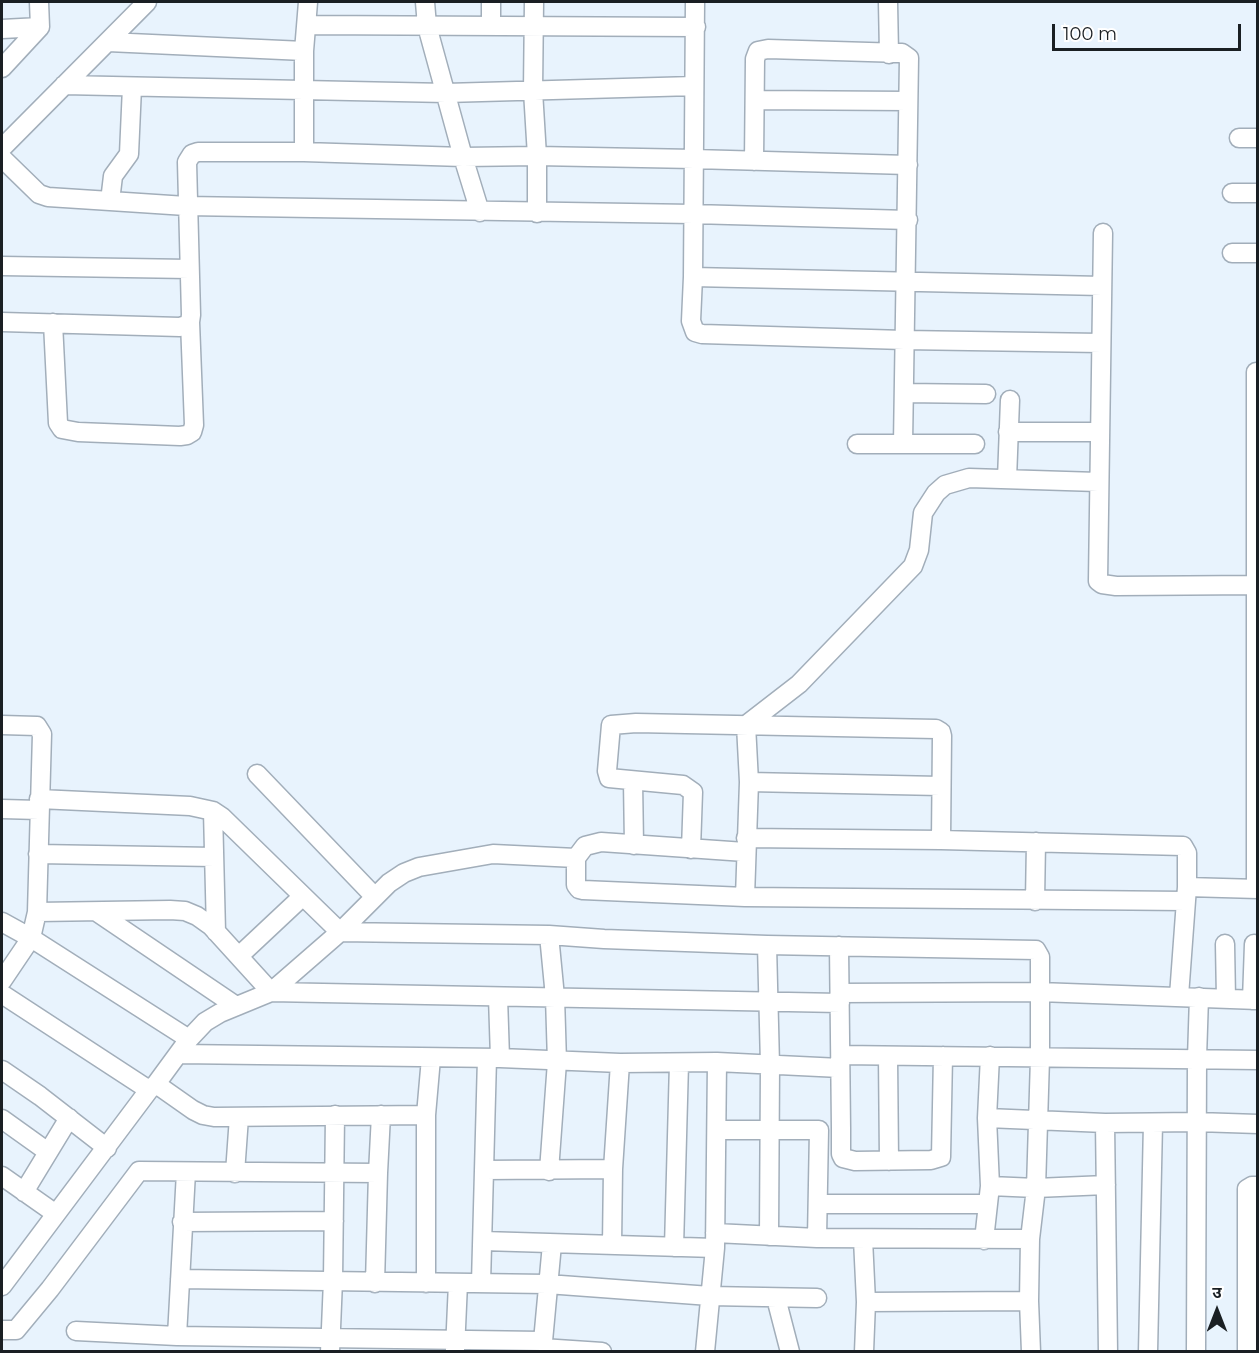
<!DOCTYPE html>
<meta charset="utf-8">
<style>
body{margin:0}
#map{position:relative;width:1259px;height:1353px;overflow:hidden;background:#e8f3fd;font-family:Montserrat,"Noto Sans Devanagari",sans-serif}
canvas{display:block}
.frame{position:absolute;inset:0;border:3px solid #1a1f23;pointer-events:none}
.north{position:absolute;left:1187px;top:1281px;width:60px;height:60px;-webkit-text-stroke:4px #fff;paint-order:stroke;rotate:0deg;font-size:16px;font-weight:700;line-height:24px;text-align:center;color:#1a1f23}
.north::after{content:'';display:block;margin:auto;width:21px;height:27px;background:#1a1f23;clip-path:polygon(50% 0,100% 100%,50% 72%,0 100%)}
.scale{position:absolute;left:1052px;top:24px;width:189px;height:27px;box-sizing:border-box;border:3px solid #1a1f23;border-top:0;padding-left:8px;font-size:18px;line-height:21px;white-space:nowrap;color:#1a1f23;-webkit-text-stroke:4px #fff;paint-order:stroke}
</style>
<div id="map">
<canvas width="1259" height="1353"></canvas>
<div class="frame"></div>
<div class="north">उ</div>
<div class="scale">100 m</div>
</div>
<script>
const g = document.querySelector('canvas').getContext('2d');
g.lineJoin = 'round';
function poly(rows) {
  const path = new Path2D();
  for (const r of rows) {
    path.moveTo(r[0], r[1]);
    for (let i = 2; i < r.length; i += 2) path.lineTo(r[i], r[i + 1]);
  }
  return path;
}
function trace(path, color, width, dash) {
  g.strokeStyle = color;
  g.lineWidth = width;
  g.lineCap = dash ? 'butt' : 'round';
  g.setLineDash(dash || []);
  g.stroke(path);
}
const minor = poly([
 [425,2,427,26,463,157,480,212],
 [491,2,491,26],
 [534,2,533,91,537,156,537,213],
 [695,2,693,277,691,321,695,332,702,334,904,340,1101,343],
 [888,2,889,54],
 [307,25,696,27],
 [2,29,40,27],
 [108,42,304,51],
 [2,68,40,27,39,2],
 [64,85,446,93,694,86],
 [755,100,908,101],
 [1239,138,1258,138],
 [2,148,147,2],
 [304,152,304,51,308,2],
 [2,158,39,194,48,197,110,201,186,206,693,214,908,220],
 [754,161,755,59,758,51,768,49,902,53,909,58,903,444],
 [1232,193,1258,193],
 [110,201,113,176,129,154,132,87],
 [1103,233,1098,581,1102,584,1116,586,1258,585],
 [1232,253,1258,253],
 [2,266,189,269],
 [693,277,1102,286],
 [2,322,180,327,186,325,190,322,191,315,187,162,192,154,198,152,304,152,463,157,537,156,694,159,908,165],
 [53,323,58,423,62,429,78,432,180,436,187,435,192,432,194,425,190,322],
 [1256,372,1256,889],
 [904,393,986,394],
 [1008,432,1099,432],
 [857,444,975,444],
 [1007,479,1010,400],
 [2,725,37,726,42,734,37,912,31,938,2,981],
 [257,774,375,897],
 [633,781,634,845],
 [749,782,940,786],
 [39,799,190,806,213,811,222,817,340,932,549,935,604,939,767,945,1036,950,1040,957,1040,1058,1036,1188,1030,1239,1029,1301,1031,1352],
 [2,809,39,810],
 [213,811,216,932],
 [746,838,941,840,1183,846,1187,853,1187,887,1179,996],
 [691,849,693,792,683,785,609,778,607,771,611,725,636,723,936,729,941,732,942,736,941,840],
 [38,854,214,857],
 [576,858,576,885,579,889,583,890,745,897,1186,901],
 [1187,887,1258,889],
 [745,897,749,782,746,725,799,684,913,566,919,550,923,513,936,493,945,485,969,478,1098,482],
 [1035,901,1036,842],
 [37,912,170,910,185,911,197,916,211,926,271,992,840,1003],
 [97,912,236,1006],
 [2,922,31,938,189,1039],
 [1225,944,1226,999],
 [767,945,770,1065,769,1236],
 [839,946,841,1129,841,1154,843,1158,855,1161,931,1160,941,1157,943,1056],
 [239,956,303,896],
 [840,993,1039,992,1258,1000],
 [2,994,149,1090],
 [498,997,500,1058],
 [1252,1000,1254,944],
 [179,1054,500,1058,620,1063,717,1062,840,1068],
 [841,1055,1258,1060],
 [888,1056,889,1161],
 [2,1070,40,1096,107,1148],
 [156,1084,193,1110,203,1115,214,1117,426,1115],
 [987,1118,1105,1123,1197,1122,1258,1124],
 [2,1119,48,1152],
 [1105,1123,1108,1352],
 [717,1130,819,1130,817,1238],
 [484,1170,613,1169],
 [549,1171,557,1062,555,997,549,935],
 [235,1173,239,1117],
 [378,1173,381,1115],
 [2,1176,56,1214],
 [990,1186,1036,1188,1106,1185],
 [24,1192,69,1118],
 [819,1204,988,1204],
 [182,1222,334,1221],
 [715,1233,817,1238,1030,1239],
 [863,1239,866,1302,864,1352],
 [984,1240,990,1186,987,1118,990,1056],
 [483,1241,715,1248],
 [612,1245,613,1169,620,1063],
 [674,1247,679,1063],
 [180,1279,547,1284,710,1296,817,1298],
 [426,1283,426,1115,431,1058],
 [481,1283,487,1058],
 [2,1286,149,1090,156,1084,189,1039,205,1022,220,1013,271,992,340,932,389,883,404,873,419,867,493,854,576,858,585,846,601,842,745,852],
 [776,1298,790,1352],
 [866,1302,1029,1301],
 [2,1330,16,1330,50,1289,139,1171,378,1173,375,1283],
 [76,1331,177,1336,542,1341],
 [177,1336,186,1172],
 [542,1348,602,1352],
 [455,1350,458,1283],
 [330,1352,333,1280,335,1115],
 [542,1352,552,1244],
 [705,1352,715,1248,717,1062],
 [1148,1352,1153,1123],
 [1196,1352,1197,1058,1199,997],
 [1247,1352,1247,1189,1252,1186,1258,1186]
]);
trace(minor, '#a2aeba', 21);
trace(minor, '#fff', 18);
</script>
